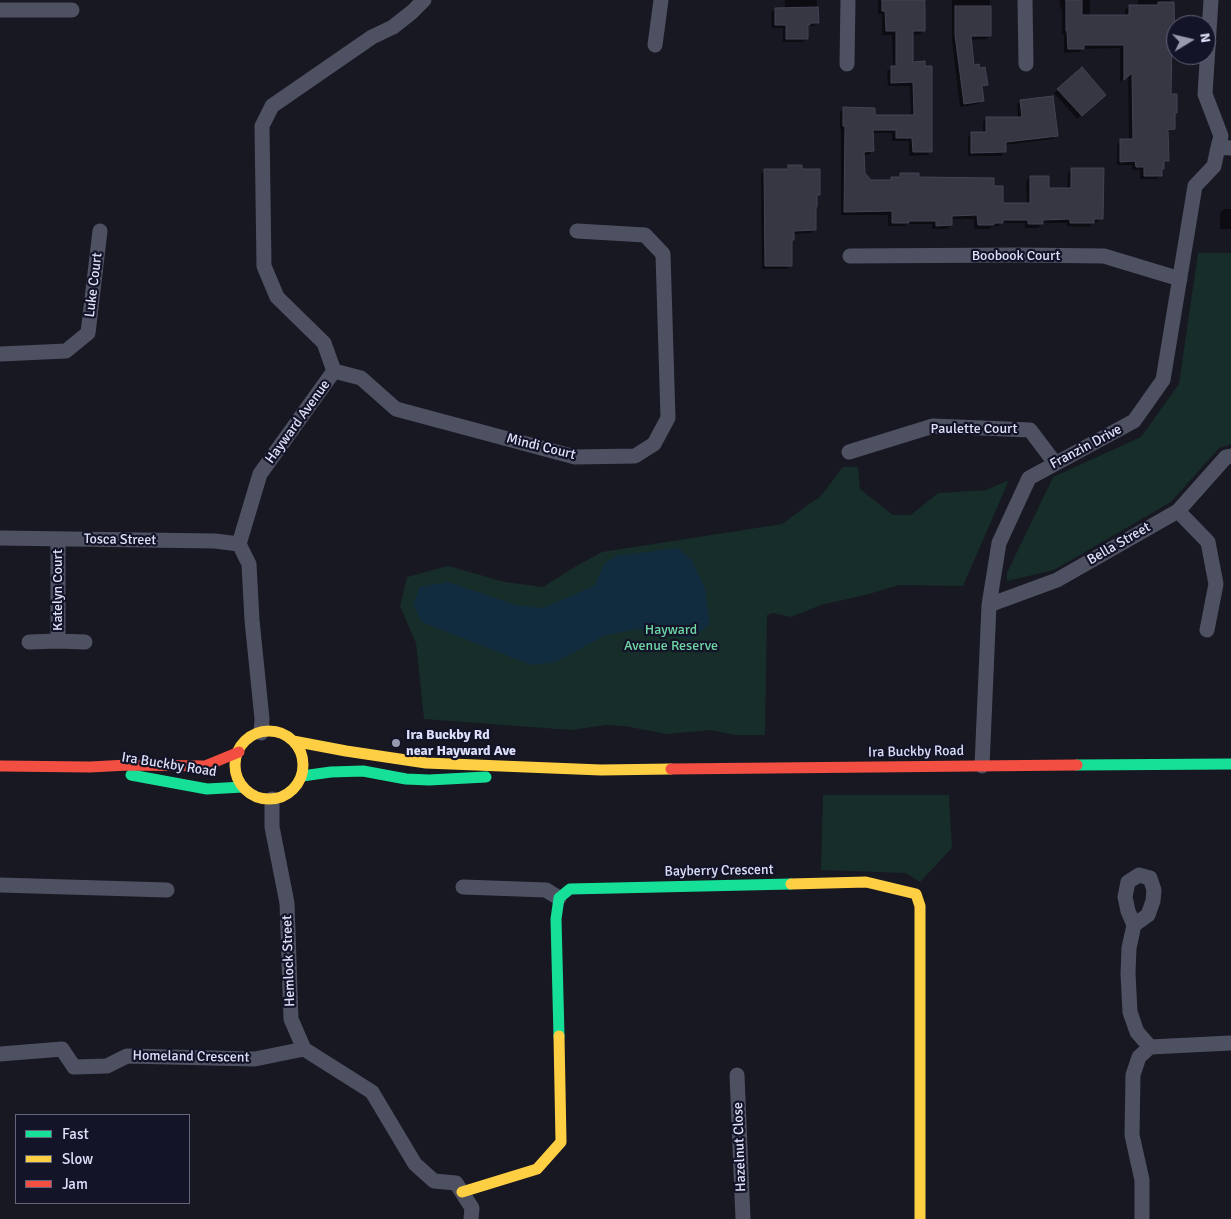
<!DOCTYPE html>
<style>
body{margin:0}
#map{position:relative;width:1231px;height:1219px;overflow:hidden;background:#181822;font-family:Signika,sans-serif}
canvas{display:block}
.legend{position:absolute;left:15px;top:1114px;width:175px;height:90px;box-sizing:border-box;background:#131427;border:1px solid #64667c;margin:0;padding:6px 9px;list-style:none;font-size:15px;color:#dde0fb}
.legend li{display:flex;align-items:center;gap:10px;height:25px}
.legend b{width:25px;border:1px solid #64667c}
.north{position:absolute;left:1166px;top:15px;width:50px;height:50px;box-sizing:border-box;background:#131427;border:1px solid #64667c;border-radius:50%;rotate:81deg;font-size:14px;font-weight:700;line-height:20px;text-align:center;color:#dde0fb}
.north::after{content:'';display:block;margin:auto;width:18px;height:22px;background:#989aaf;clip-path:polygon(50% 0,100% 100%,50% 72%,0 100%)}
</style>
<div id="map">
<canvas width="1231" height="1219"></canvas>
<ul class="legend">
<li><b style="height:6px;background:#16e098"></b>Fast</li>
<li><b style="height:6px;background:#ffcf43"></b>Slow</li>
<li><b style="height:6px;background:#f24e42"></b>Jam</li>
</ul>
<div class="north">N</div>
</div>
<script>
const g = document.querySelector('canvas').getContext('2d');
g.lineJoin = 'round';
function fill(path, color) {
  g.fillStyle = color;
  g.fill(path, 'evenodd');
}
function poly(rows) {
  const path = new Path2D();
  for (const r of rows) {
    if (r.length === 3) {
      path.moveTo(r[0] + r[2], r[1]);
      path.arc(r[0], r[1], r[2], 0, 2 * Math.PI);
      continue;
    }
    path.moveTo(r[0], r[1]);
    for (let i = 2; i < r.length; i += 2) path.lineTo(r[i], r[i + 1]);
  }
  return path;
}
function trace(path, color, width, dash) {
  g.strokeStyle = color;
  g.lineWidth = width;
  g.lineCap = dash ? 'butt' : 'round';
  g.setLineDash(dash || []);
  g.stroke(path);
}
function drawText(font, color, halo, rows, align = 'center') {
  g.font = font + ' Signika,sans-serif';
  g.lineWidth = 4.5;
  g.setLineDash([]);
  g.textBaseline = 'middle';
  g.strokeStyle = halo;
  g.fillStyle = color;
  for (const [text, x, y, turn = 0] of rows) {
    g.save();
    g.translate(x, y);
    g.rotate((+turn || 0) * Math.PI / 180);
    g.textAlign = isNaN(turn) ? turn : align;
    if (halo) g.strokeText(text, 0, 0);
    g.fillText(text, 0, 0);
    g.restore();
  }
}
fill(poly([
 [1198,253,1231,253,1231,444,1219,448,1171,502,1054,570,1007,581,1007,573,1053,477,1141,437,1179,384],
 [843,467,858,467,860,489,893,515,911,515,938,493,986,490,1009,480,963,586,899,585,869,594,821,605,791,617,773,613,767,615,765,735,735,735,711,730,666,734,625,726,606,725,571,730,424,719,416,643,400,606,407,577,448,566,505,582,543,587,573,568,602,552,782,524,809,504,820,497],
 [823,795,949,795,952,848,920,882,906,873,821,870]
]), '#162d29');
fill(poly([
 [678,548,691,559,705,588,710,624,691,639,639,629,606,635,556,662,531,665,422,622,413,604,420,587,448,582,516,605,543,608,594,586,605,563,616,556]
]), '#122c3f');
fill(poly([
 [785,0,817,0,817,22,814,26,806,26,807,38,803,42,783,42,783,28,772,28,771,13,775,9,785,9],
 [878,0,926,0,926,9,924,11,924,30,920,34,911,35,912,63,930,152,927,155,909,156,909,141,892,141,892,133,872,133,872,151,869,155,863,155,863,174,871,181,889,181,892,178,897,178,901,174,918,179,993,188,1001,204,1027,205,1026,181,1030,177,1048,190,1067,189,1068,173,1072,169,1102,218,1098,222,1093,222,1089,227,1067,226,1067,223,1042,223,1038,228,1025,228,1025,223,1001,223,998,226,991,227,989,229,974,229,974,219,951,219,951,225,947,229,932,229,932,224,906,224,904,226,888,226,888,215,841,215,841,129,840,129,840,112,844,108,873,116,911,116,910,86,888,86,887,71,893,67,892,35,882,35,882,14,878,14],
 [952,0,995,0,990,0,990,36,986,39,970,40,973,66,986,85,981,89,982,101,978,104,960,107,952,40],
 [1056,0,1090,0,1090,17,1125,16,1125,10,1129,6,1138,6,1138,0,1171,0,1174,39,1171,42,1170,95,1176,113,1174,114,1174,128,1170,132,1167,133,1167,161,1163,165,1161,175,1157,179,1140,179,1140,170,1132,170,1132,165,1117,165,1117,145,1121,141,1129,141,1128,74,1120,82,1120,48,1083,49,1079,52,1064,53,1064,35,1062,34,1062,9,1060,9,1060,1],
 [1058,89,1101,98,1077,119,1054,93],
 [1020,101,1056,136,1052,139,1005,145,1005,152,1001,156,968,156,968,137,971,133,983,133,983,122,987,118,1018,118,1017,105],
 [789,166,801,170,819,195,816,198,815,229,811,233,793,234,793,239,791,241,791,265,787,269,762,269,761,174,765,170,785,170],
 [1224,209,1231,209,1231,229,1220,229,1220,213]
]), '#0007');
const building = poly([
 [882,0,925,0,925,31,913,31,913,62,925,61,925,66,932,66,932,152,913,152,912,138,896,138,896,130,873,130,874,151,864,152,865,173,871,180,891,180,891,177,900,177,900,173,919,173,919,177,994,178,994,186,1003,186,1003,203,1030,203,1030,176,1049,176,1049,188,1071,188,1071,168,1104,168,1103,219,1094,219,1094,223,1070,223,1070,219,1043,220,1043,224,1028,224,1028,220,1003,220,1003,223,994,223,994,225,978,225,977,215,952,216,952,225,936,226,936,221,909,221,909,223,892,223,892,211,844,212,845,126,843,126,843,107,875,108,875,115,914,115,913,82,891,83,891,66,896,66,896,31,886,31,885,11,882,11,882,0],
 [1066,0,1082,0,1082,15,1129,15,1129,5,1158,5,1158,2,1174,2,1175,40,1172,40,1171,94,1177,94,1177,113,1175,113,1175,129,1168,130,1169,161,1164,161,1164,169,1162,169,1162,176,1144,176,1144,167,1136,167,1135,161,1120,162,1120,139,1133,139,1132,73,1124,80,1124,45,1084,45,1084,49,1068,49,1067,31,1066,31,1066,0],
 [955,6,991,6,991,36,971,36,974,65,979,64,980,68,985,67,988,85,982,86,984,101,964,104,955,35,955,6],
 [818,7,819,23,810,23,810,25,808,25,808,39,786,39,786,25,775,25,775,8,818,7],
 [1082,67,1106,95,1082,116,1057,89,1082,67],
 [1053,96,1058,136,1006,142,1006,152,971,153,971,132,986,132,986,117,1022,117,1020,100,1053,96],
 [788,165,802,165,802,169,820,169,820,195,817,195,817,207,816,207,816,230,794,231,794,240,792,240,792,266,765,266,764,169,788,169,788,165]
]);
fill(building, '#363743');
trace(building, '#434454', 1);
trace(poly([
 [1025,0,1026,64],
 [1211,0,1205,94,1221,136,1218,147],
 [0,10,72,10],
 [655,45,661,0],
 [847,64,848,0],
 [850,256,1019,255,1104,256,1180,279],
 [0,354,66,351,88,333,100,231],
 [334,371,361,378,396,409,575,457,635,456,654,444,668,418,663,254,645,235,577,231],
 [849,452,933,426,1030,430,1055,463],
 [1178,511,1208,542,1216,584,1207,630],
 [0,538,215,541,239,544],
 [58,539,58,641,85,642],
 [989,605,1057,580,1178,511,1226,457,1231,456],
 [29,642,58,641],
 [261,733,262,719,252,620,249,564,239,544,260,474,334,371,324,343,277,297,264,266,262,126,272,106,372,37,393,27,412,12,424,0],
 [982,766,989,605,999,543,1029,478,1134,421,1163,380,1195,186,1214,166,1218,147,1231,148],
 [272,799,272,827,287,903,291,1019,304,1049,372,1092,415,1164,434,1181,456,1183,472,1208,471,1219],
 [0,885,167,890],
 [463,887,546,890,559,898],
 [1134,925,1148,915,1153,901,1154,890,1150,878,1139,875,1128,882,1125,897,1128,911,1134,925,1129,948,1128,974,1130,1012,1137,1032,1150,1047],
 [0,1054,62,1049,74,1067,107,1066,127,1056,255,1059,304,1049],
 [737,1075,743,1219],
 [1142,1219,1142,1180,1132,1135,1133,1075,1139,1057,1150,1047,1231,1043]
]), '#4e5162', 15);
trace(poly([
 [1077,765,1231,764],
 [131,775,207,789,243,787],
 [302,776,331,772,363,771,406,779,429,780,486,777],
 [559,1036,556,919,559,898,570,889,791,884]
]), '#16e098', 11);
trace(poly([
 [269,765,34],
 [293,741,346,751,426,763,601,770,671,769],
 [791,884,866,882,916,894,920,906,920,1219],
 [462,1192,537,1169,561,1142,559,1036]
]), '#ffcf43', 11);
trace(poly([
 [0,766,90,767,128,765,205,766,239,752],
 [671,769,1077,765]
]), '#f24e42', 11);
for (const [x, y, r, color] of [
 [396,743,5,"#989aaf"]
]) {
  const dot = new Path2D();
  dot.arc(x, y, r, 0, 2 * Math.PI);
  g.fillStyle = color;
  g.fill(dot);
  trace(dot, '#131427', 2);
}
drawText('14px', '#dde0fb', '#131427', [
 ["Boobook Court",1016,256],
 ["Luke Court",94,285,-83],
 ["Hayward Avenue",298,422,-54],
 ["Paulette Court",974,429],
 ["Mindi Court",541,447,14],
 ["Franzin Drive",1086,447,-28],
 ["Tosca Street",120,540,1],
 ["Bella Street",1119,544,-30],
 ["Katelyn Court",58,590,-90],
 ["Ira Buckby Road",916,752,-1],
 ["Ira Buckby Road",169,765,9],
 ["Bayberry Crescent",719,871,-1],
 ["Hemlock Street",289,961,-92],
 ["Homeland Crescent",191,1057,1],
 ["Hazelnut Close",740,1147,-92]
]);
drawText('14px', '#6fd5a5', '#131427', [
 ["Hayward",671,630],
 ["Avenue Reserve",671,646]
]);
drawText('bold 14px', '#dde0fb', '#131427', [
 ["Ira Buckby Rd",406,735],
 ["near Hayward Ave",406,751]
], 'left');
</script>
